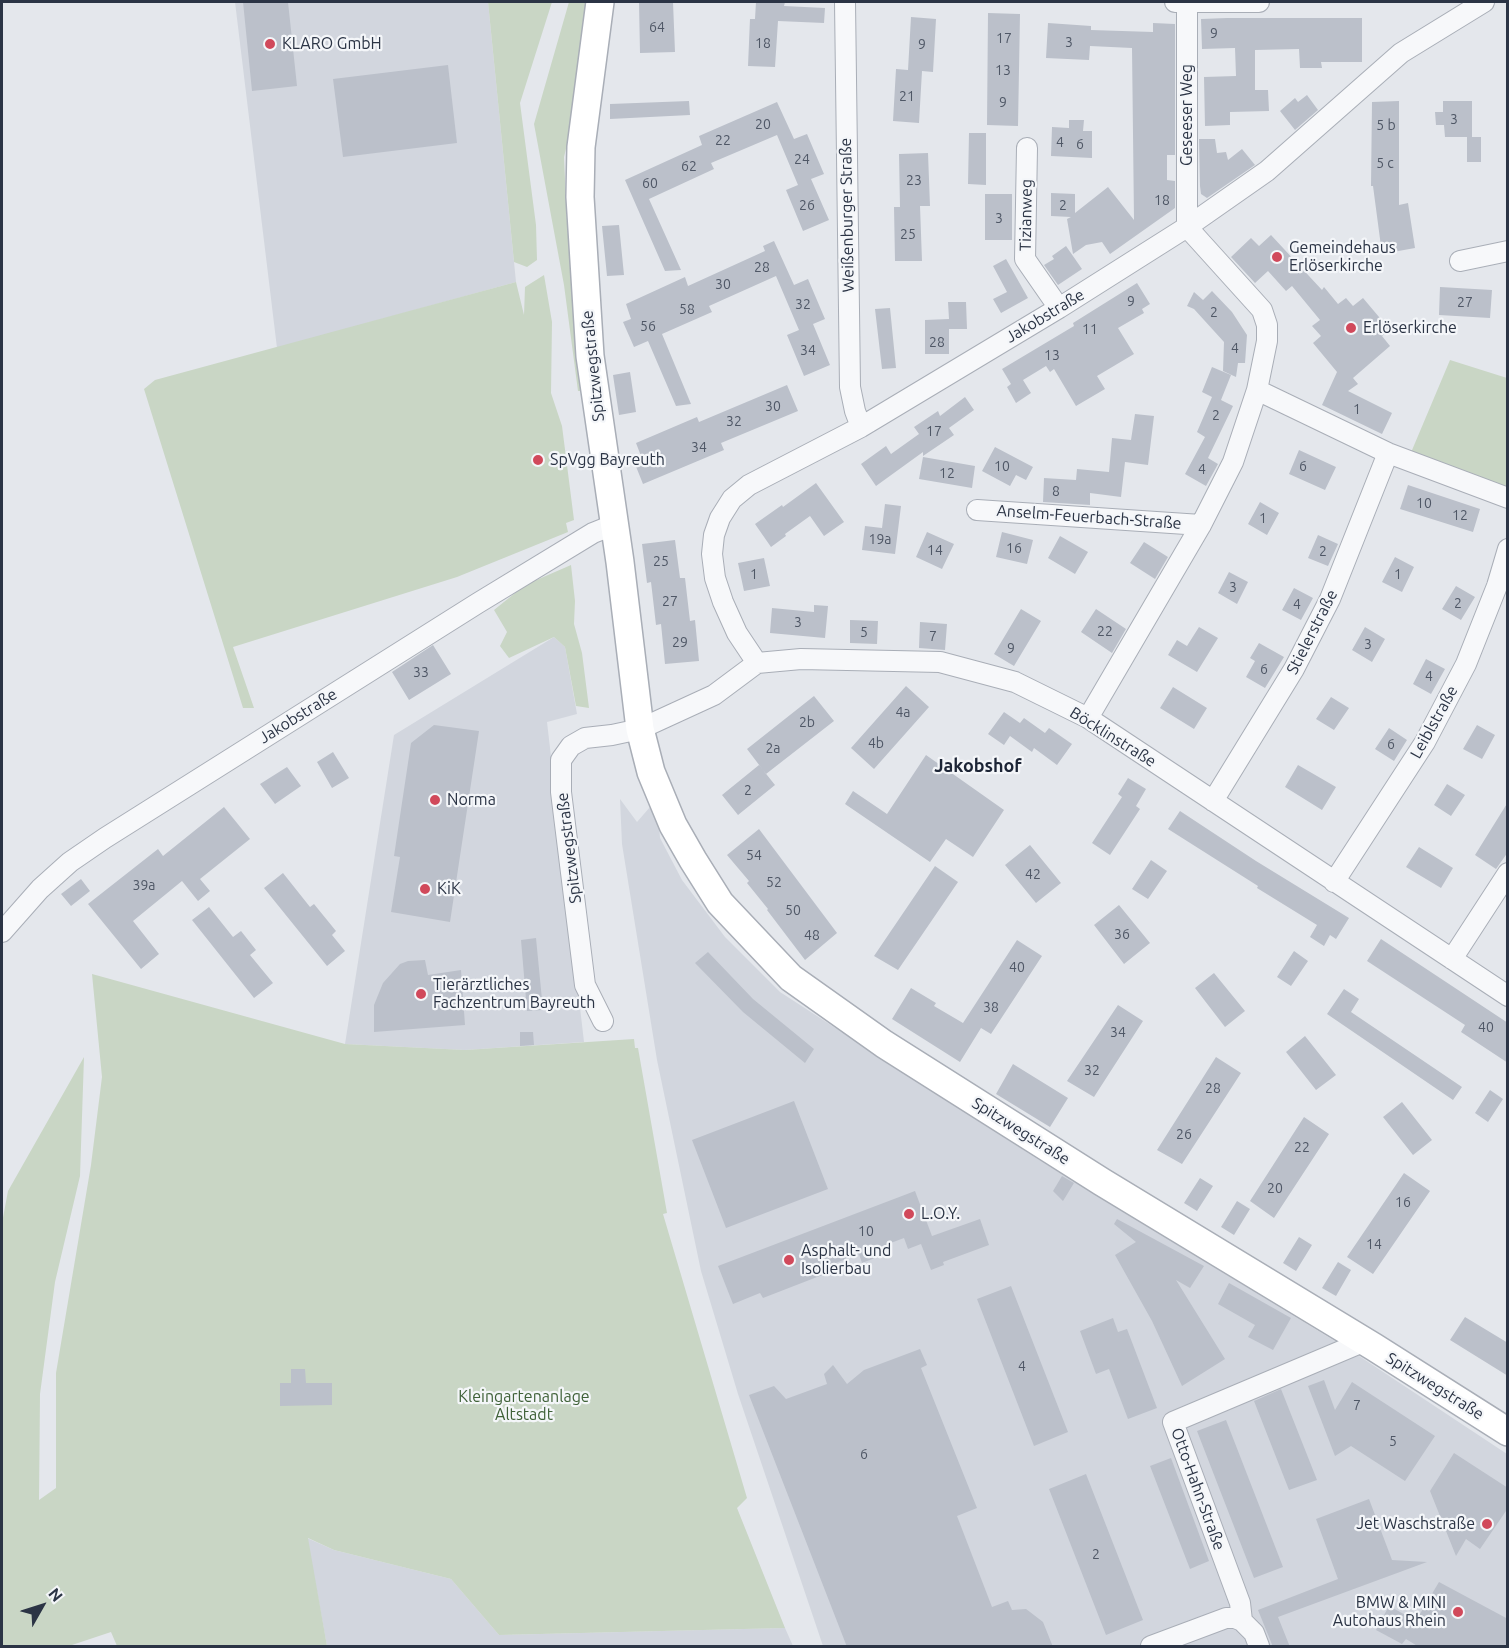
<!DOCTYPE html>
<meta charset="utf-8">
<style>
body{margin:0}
#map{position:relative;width:1509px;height:1648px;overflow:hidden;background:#e4e7ec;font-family:Ubuntu,sans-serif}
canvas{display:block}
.frame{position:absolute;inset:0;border:3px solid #2b3445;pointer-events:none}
.north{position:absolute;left:12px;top:1576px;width:60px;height:60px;-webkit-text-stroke:4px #f4f6f9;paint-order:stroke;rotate:51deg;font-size:16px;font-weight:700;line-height:24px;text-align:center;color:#2b3445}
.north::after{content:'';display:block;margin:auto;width:21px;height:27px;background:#2b3445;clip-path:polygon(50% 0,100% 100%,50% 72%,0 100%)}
</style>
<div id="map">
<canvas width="1509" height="1648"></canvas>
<div class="frame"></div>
<div class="north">N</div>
</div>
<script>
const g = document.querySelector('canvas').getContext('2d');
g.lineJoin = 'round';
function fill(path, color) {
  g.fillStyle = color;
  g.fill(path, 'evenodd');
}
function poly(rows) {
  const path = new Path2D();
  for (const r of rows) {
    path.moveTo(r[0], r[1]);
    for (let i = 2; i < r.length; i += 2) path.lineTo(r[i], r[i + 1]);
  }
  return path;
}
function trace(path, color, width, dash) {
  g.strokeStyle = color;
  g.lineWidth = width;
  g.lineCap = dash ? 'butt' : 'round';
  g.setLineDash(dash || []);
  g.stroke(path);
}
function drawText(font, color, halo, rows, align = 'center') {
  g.font = font + ' Ubuntu,sans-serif';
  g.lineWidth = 4.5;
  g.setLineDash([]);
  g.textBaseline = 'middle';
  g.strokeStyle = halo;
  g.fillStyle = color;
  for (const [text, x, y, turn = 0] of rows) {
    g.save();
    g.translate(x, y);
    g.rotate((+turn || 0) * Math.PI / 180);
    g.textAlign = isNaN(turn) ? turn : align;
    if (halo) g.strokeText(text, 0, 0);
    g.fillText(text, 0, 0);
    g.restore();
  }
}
fill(poly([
 [235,2,488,2,516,282,277,348],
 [554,637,565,647,577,714,547,722,584,1042,465,1050,345,1044,394,735],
 [620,799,637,822,657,799,660,838,682,880,725,937,780,992,1039,1160,1356,1354,1507,1454,1507,1646,823,1646,738,1394,701,1271,657,1060,622,844],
 [307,1538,334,1550,451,1579,499,1635,785,1628,793,1646,327,1646]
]), '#d2d6de');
fill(poly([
 [488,2,552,2,520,103,536,225,537,260,527,267,514,262],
 [569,2,586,2,577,103,564,157,567,224,583,391,578,391,564,285,534,124],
 [544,275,552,322,551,393,562,426,574,520,566,523,568,532,457,577,233,647,254,708,243,708,144,389,155,380,516,282,524,315,525,287],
 [1450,360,1507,378,1507,491,1407,462],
 [571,565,575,601,574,624,582,653,589,708,576,706,565,647,554,637,509,658,500,646,507,632,494,610,525,585],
 [92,974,345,1044,465,1050,634,1039,635,1048,638,1048,667,1213,663,1214,747,1498,737,1508,785,1628,499,1635,451,1579,334,1550,308,1538,327,1646,117,1646,111,1632,69,1646,2,1646,2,1223,8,1191,84,1057,80,1176,55,1282,40,1394,39,1500,56,1488,56,1373,91,1165,102,1077]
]), '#c9d6c5');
fill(poly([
 [243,2,288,2,297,86,252,91],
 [639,2,673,2,675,52,640,53],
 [756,2,785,2,784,6,825,8,824,23,778,21,775,67,748,66,750,19,755,19],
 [988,13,1020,14,1018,126,987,125],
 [911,17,936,19,933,72,922,71,919,123,893,121,896,69,908,70],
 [1227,18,1362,18,1362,62,1321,62,1322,68,1300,68,1299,49,1255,50,1255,90,1268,90,1269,111,1230,112,1230,125,1205,126,1204,77,1236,76,1235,48,1202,49,1201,19],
 [1048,23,1091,26,1091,30,1153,32,1153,23,1175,24,1175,155,1167,155,1167,180,1175,181,1175,208,1110,254,1102,242,1086,245,1073,254,1067,219,1071,217,1051,216,1051,193,1075,194,1075,213,1108,187,1134,220,1132,48,1090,46,1089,60,1046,58],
 [448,65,457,143,343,157,333,79],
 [1307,95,1318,110,1295,130,1280,111,1295,98,1298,102],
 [689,101,690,115,610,119,610,104],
 [1399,101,1399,205,1408,203,1415,248,1382,254,1373,186,1371,186,1372,102],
 [1443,101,1472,101,1472,137,1470,137,1481,137,1481,162,1467,162,1467,137,1445,137,1444,125,1436,125,1435,112,1443,112],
 [777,102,794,139,807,134,824,174,811,179,829,220,803,231,786,190,798,185,777,135,711,163,714,169,649,199,681,270,665,271,625,180,702,145,699,136],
 [1069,120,1084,120,1083,131,1092,131,1092,158,1051,156,1052,127,1069,128],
 [969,133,986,133,986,185,968,184],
 [1199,139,1215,139,1217,153,1226,152,1228,160,1242,149,1255,165,1207,198,1201,194,1200,186],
 [928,153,930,206,920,206,922,261,895,261,894,207,900,207,899,154],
 [985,194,1012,194,1012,240,985,240],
 [619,225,624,275,607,276,602,226],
 [1271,235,1322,290,1324,287,1338,304,1346,298,1353,306,1363,298,1390,330,1382,336,1390,346,1353,378,1358,384,1348,391,1392,413,1382,434,1322,405,1337,372,1313,343,1321,336,1312,326,1320,320,1292,286,1286,291,1268,271,1255,283,1231,257,1251,238,1259,246],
 [774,241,794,285,808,279,825,319,813,324,830,365,804,376,787,335,799,330,776,276,709,306,712,312,662,334,691,404,676,406,648,341,634,347,623,322,631,319,626,304,685,277,688,286,765,251,763,246],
 [1066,246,1082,269,1058,285,1044,265,1054,259,1052,256],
 [1006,259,1028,298,1001,313,993,299,1007,292,993,266],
 [1137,283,1150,304,1142,309,1144,313,1118,328,1134,354,1097,376,1105,389,1076,406,1054,369,1050,372,1046,366,1023,380,1031,393,1016,403,1007,387,1011,384,1002,369,1074,326,1073,323],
 [1440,287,1492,290,1490,318,1439,315],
 [1212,291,1232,312,1247,335,1245,363,1238,363,1236,377,1223,371,1224,342,1194,309,1187,306,1194,292,1203,300],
 [948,302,966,302,967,329,949,329,949,354,925,354,925,320,949,319],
 [890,308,896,368,882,369,875,309],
 [1212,367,1231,375,1221,400,1233,406,1208,458,1218,464,1206,486,1185,474,1205,437,1197,432,1212,397,1202,392],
 [630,372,636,412,619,415,613,375],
 [787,385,798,411,721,443,724,450,643,484,633,459,641,456,636,443,697,417,699,422],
 [965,397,974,410,949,428,954,435,923,456,923,452,876,486,861,464,886,446,891,454,919,434,914,427,938,411,940,416],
 [1135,414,1154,416,1148,465,1125,462,1121,497,1090,493,1090,505,1043,502,1044,478,1076,480,1077,469,1109,472,1112,438,1131,440],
 [995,447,1033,467,1026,480,1016,475,1010,486,982,471],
 [1299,450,1336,467,1325,490,1289,474],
 [923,457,975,466,972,488,919,479],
 [816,483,844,522,824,536,810,516,785,534,786,536,771,547,755,524,782,505,783,507],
 [1408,485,1480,509,1473,532,1400,509],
 [1260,502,1279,513,1267,535,1248,524],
 [885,504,901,506,895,554,862,550,865,526,882,528],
 [927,532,954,544,942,569,916,557],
 [1002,532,1033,540,1027,564,996,557],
 [1318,535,1338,544,1328,566,1308,558],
 [1060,536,1088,552,1075,574,1048,558],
 [675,540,680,578,685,578,690,621,695,620,699,661,665,664,661,624,656,625,651,582,647,583,642,544],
 [1144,542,1168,557,1155,579,1130,563],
 [1395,557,1414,567,1402,592,1382,582],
 [764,558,770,586,744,591,738,563],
 [1229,572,1248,582,1237,604,1218,593],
 [1456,586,1475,597,1461,620,1442,609],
 [1294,588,1313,598,1301,620,1282,610],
 [814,605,828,606,825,638,770,633,772,608,814,612],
 [1021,609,1041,621,1014,666,994,654],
 [1096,609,1126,629,1112,653,1081,632],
 [850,620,878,621,877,644,850,643],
 [920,622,947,624,945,650,919,648],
 [1199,627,1218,638,1197,672,1168,655,1177,640,1187,646],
 [1365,627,1385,639,1372,662,1352,650],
 [1259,643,1284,657,1265,688,1246,677,1255,661,1250,658],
 [433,645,451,674,409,700,392,672],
 [1426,659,1445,669,1431,694,1413,684],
 [906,686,929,707,874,769,851,748],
 [1173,687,1207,708,1194,729,1160,708],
 [814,696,834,721,766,774,747,749],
 [1331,697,1349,708,1334,730,1316,719],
 [1004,712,1020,723,1024,718,1045,733,1049,728,1072,744,1057,765,1034,748,1032,752,1010,736,1004,745,988,734],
 [434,725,479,731,450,922,391,912,400,857,394,856,411,743],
 [1477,725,1495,735,1482,759,1463,749],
 [1389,728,1407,740,1394,761,1375,749],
 [333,752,349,778,332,788,317,762],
 [926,755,1004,810,973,857,946,839,930,862,845,804,853,791,887,814],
 [759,765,775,785,738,815,722,795],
 [1298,765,1336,787,1322,810,1285,787],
 [287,767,301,786,275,804,260,784],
 [1128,778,1146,789,1136,806,1140,809,1110,855,1092,843,1122,797,1118,794],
 [1447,784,1465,795,1451,816,1434,805],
 [1508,802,1508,852,1496,869,1475,855],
 [224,807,250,839,200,879,210,891,198,901,182,881,133,921,159,954,141,969,88,904,158,849,163,856],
 [1180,811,1256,861,1349,918,1336,939,1330,935,1324,946,1310,937,1317,925,1257,888,1258,886,1168,829],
 [759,829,837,933,805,960,767,910,768,909,747,883,749,881,727,855],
 [1030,845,1061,883,1036,903,1005,865],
 [1419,847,1453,868,1441,888,1406,867],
 [1151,860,1167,871,1148,899,1132,889],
 [935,866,958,882,898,970,874,956],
 [283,873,310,907,314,904,336,931,332,935,345,951,327,966,264,888],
 [81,879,90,891,71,906,61,894],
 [1119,905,1150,943,1124,964,1094,925],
 [209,907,233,937,241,931,256,950,250,955,273,983,254,998,192,920],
 [536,938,543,1010,527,1011,521,940],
 [1381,939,1508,1023,1508,1063,1461,1032,1465,1025,1367,961],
 [1017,940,1042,956,991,1034,981,1028,960,1062,892,1019,911,988,936,1003,934,1006,963,1023],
 [1294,951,1308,961,1291,986,1277,977],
 [708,952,753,999,814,1049,805,1063,743,1012,695,963],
 [425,960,428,975,461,970,465,1025,374,1032,374,1005,383,983,400,964,408,961],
 [1214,973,1245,1011,1225,1027,1195,988],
 [1344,989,1359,999,1351,1012,1462,1087,1453,1100,1327,1014],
 [1118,1005,1143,1021,1094,1097,1067,1081],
 [520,1032,533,1032,534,1045,520,1046],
 [1305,1036,1336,1075,1316,1090,1286,1052],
 [1216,1057,1241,1073,1182,1164,1157,1150],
 [1013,1064,1068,1098,1050,1127,996,1094],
 [1490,1090,1503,1099,1488,1122,1475,1113],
 [794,1101,828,1189,726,1228,692,1140],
 [1402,1102,1432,1140,1413,1155,1383,1117],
 [1304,1117,1329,1134,1274,1218,1250,1201],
 [1404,1173,1430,1191,1373,1274,1347,1257],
 [1062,1176,1074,1183,1063,1201,1053,1191],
 [1200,1178,1213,1186,1197,1211,1184,1203],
 [915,1191,932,1236,980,1219,989,1245,943,1262,944,1265,931,1270,921,1244,908,1249,904,1238,872,1250,875,1258,862,1263,859,1254,828,1266,830,1272,763,1298,760,1293,733,1304,718,1266],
 [1237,1201,1250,1209,1234,1235,1221,1227],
 [1117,1219,1204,1266,1190,1288,1176,1280,1225,1359,1182,1386,1152,1321,1115,1255,1136,1242,1114,1224],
 [1299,1237,1312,1245,1296,1271,1283,1263],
 [1338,1262,1351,1270,1336,1296,1322,1288],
 [1229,1283,1291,1318,1273,1350,1248,1337,1255,1325,1218,1304],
 [1011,1286,1068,1432,1034,1446,977,1299],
 [1465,1317,1508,1343,1508,1376,1450,1340],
 [1113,1318,1118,1332,1127,1329,1157,1408,1128,1419,1109,1369,1096,1374,1080,1331],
 [920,1349,927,1365,921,1368,977,1508,957,1516,992,1607,1008,1601,1012,1610,1026,1609,1030,1612,1043,1622,1053,1647,847,1647,749,1395,774,1386,786,1399,827,1384,824,1374,833,1365,847,1384,864,1370],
 [291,1369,305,1369,306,1383,332,1383,332,1405,280,1406,280,1383,291,1383],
 [1324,1380,1335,1410,1352,1382,1435,1436,1405,1481,1351,1446,1335,1456,1308,1386],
 [1281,1389,1317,1480,1289,1490,1254,1401],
 [1226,1420,1283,1567,1254,1578,1197,1431],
 [1454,1453,1508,1488,1508,1508,1480,1549,1466,1539,1456,1556,1430,1491],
 [1171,1458,1209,1561,1190,1569,1150,1466],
 [1086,1474,1143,1620,1106,1635,1049,1489],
 [1369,1499,1392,1560,1427,1562,1278,1617,1290,1647,1273,1647,1258,1610,1338,1579,1316,1519],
 [1439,1582,1508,1619,1508,1647,1419,1647,1406,1639,1402,1644,1376,1630,1389,1606,1411,1618,1411,1629]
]), '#bbc0ca');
const street = poly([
 [845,2,850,387,855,411,861,427],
 [1175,2,1259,2],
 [1027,148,1025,259,1059,308],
 [1460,261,1508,251],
 [1257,390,1388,453,1508,498],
 [977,510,1201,525],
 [757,663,737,633,723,602,715,578,712,554,714,535,720,518,732,499,749,485,861,427,1059,308,1187,227,1267,171,1401,53,1484,2],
 [1088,718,1201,525,1233,462,1257,390,1267,341,1267,325,1262,310,1187,227,1187,2],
 [1213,801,1294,669,1330,599,1388,453],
 [1334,882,1425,742,1466,664,1497,586,1508,549],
 [2,932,40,889,70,862,105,838,478,603,593,533,613,525],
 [1452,959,1508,873],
 [603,1021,585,985,561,792,561,760,571,746,585,738,612,735,640,729,714,695,757,663,801,659,940,662,1015,682,1088,718,1508,996],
 [1242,1621,1240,1603,1173,1422,1365,1341],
 [1151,1646,1226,1618,1235,1618,1242,1621,1254,1633,1259,1646]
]);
const secondary = poly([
 [600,2,581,147,580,197,590,356,620,562,640,729,651,772,673,825,693,860,720,903,791,978,884,1044,1102,1182,1374,1347,1508,1432]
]);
trace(street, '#a9aeb7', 22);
trace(secondary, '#a9aeb7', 30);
trace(street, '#f7f8fa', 20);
trace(secondary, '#fff', 27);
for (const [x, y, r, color] of [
 [270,44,6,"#d1495b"],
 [1277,257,6,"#d1495b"],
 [1351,328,6,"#d1495b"],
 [538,460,6,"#d1495b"],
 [435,800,6,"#d1495b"],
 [425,889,6,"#d1495b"],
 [421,994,6,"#d1495b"],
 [909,1214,6,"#d1495b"],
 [789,1260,6,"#d1495b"],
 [1487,1524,6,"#d1495b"],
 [1458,1612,6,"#d1495b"]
]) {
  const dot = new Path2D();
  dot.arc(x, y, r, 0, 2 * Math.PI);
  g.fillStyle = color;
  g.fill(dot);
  trace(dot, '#f4f6f9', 2);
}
drawText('14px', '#4f5766', null, [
 ["64",657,27],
 ["9",1214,33],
 ["17",1004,38],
 ["3",1069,42],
 ["18",763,43],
 ["9",922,44],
 ["13",1003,70],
 ["21",907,96],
 ["9",1003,102],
 ["3",1454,119],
 ["20",763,124],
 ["5 b",1386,125],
 ["22",723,140],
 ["4",1060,142],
 ["6",1080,144],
 ["24",802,159],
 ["5 c",1385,163],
 ["62",689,166],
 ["23",914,180],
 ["60",650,183],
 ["18",1162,200],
 ["26",807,205],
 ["2",1063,205],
 ["3",999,218],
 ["25",908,234],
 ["28",762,267],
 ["30",723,284],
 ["9",1131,301],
 ["27",1465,302],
 ["32",803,304],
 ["58",687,309],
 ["2",1214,312],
 ["56",648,326],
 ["11",1090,329],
 ["28",937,342],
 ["4",1235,348],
 ["34",808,350],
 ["13",1052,355],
 ["30",773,406],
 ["1",1357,409],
 ["2",1216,415],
 ["32",734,421],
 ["17",934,431],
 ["34",699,447],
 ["10",1002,466],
 ["6",1303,466],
 ["4",1202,469],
 ["12",947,473],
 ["8",1056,491],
 ["10",1424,503],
 ["12",1460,515],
 ["1",1263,518],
 ["19a",880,539],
 ["16",1014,548],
 ["14",935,550],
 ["2",1323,551],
 ["25",661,561],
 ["1",754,574],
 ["1",1398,574],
 ["3",1233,587],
 ["27",670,601],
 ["2",1458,603],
 ["4",1297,604],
 ["3",798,622],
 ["22",1105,631],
 ["5",864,632],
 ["7",933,636],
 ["29",680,642],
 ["3",1368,644],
 ["9",1011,648],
 ["6",1264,669],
 ["33",421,672],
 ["4",1429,676],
 ["4a",903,712],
 ["2b",807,722],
 ["4b",876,743],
 ["6",1391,744],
 ["2a",773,748],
 ["2",748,790],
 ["54",754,855],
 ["42",1033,874],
 ["52",774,882],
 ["39a",144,885],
 ["50",793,910],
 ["36",1122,934],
 ["48",812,935],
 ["40",1017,967],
 ["38",991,1007],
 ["40",1486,1027],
 ["34",1118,1032],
 ["32",1092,1070],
 ["28",1213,1088],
 ["26",1184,1134],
 ["22",1302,1147],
 ["20",1275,1188],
 ["16",1403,1202],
 ["10",866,1231],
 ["14",1374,1244],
 ["4",1022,1366],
 ["7",1357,1405],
 ["5",1393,1441],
 ["6",864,1454],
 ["2",1096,1554]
]);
drawText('16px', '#2b3445', '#f4f6f9', [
 ["KLARO GmbH",282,44],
 ["Gemeindehaus",1289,248],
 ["Erlöserkirche",1289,266],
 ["Erlöserkirche",1363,328],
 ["SpVgg Bayreuth",550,460],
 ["Norma",447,800],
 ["KiK",437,889],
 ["Tierärztliches",433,985],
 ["Fachzentrum Bayreuth",433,1003],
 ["L.O.Y.",921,1214],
 ["Asphalt- und",801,1251],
 ["Isolierbau",801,1269],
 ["Jet Waschstraße",1475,1524,"right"],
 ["BMW & MINI",1446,1603,"right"],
 ["Autohaus Rhein",1446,1621,"right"]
], 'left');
drawText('16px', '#2b3445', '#f4f6f9', [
 ["Geseeser Weg",1187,115,-90],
 ["Weißenburger Straße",847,215,-91],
 ["Tizianweg",1026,215,-89],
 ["Jakobstraße",1045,316,-31],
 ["Spitzwegstraße",593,366,-96],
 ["Anselm-Feuerbach-Straße",1089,517,4],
 ["Stielerstraße",1312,632,-63],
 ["Jakobstraße",298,716,-32],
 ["Leiblstraße",1434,722,-61],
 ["Böcklinstraße",1113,737,32],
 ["Spitzwegstraße",569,848,-97],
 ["Spitzwegstraße",1021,1131,32],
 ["Spitzwegstraße",1435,1386,32],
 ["Otto-Hahn-Straße",1198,1489,70]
]);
drawText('16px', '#3f6138', '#f4f6f9', [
 ["Kleingartenanlage",524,1397],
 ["Altstadt",524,1415]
]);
drawText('bold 18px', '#1d2536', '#f4f6f9', [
 ["Jakobshof",978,766]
]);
</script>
